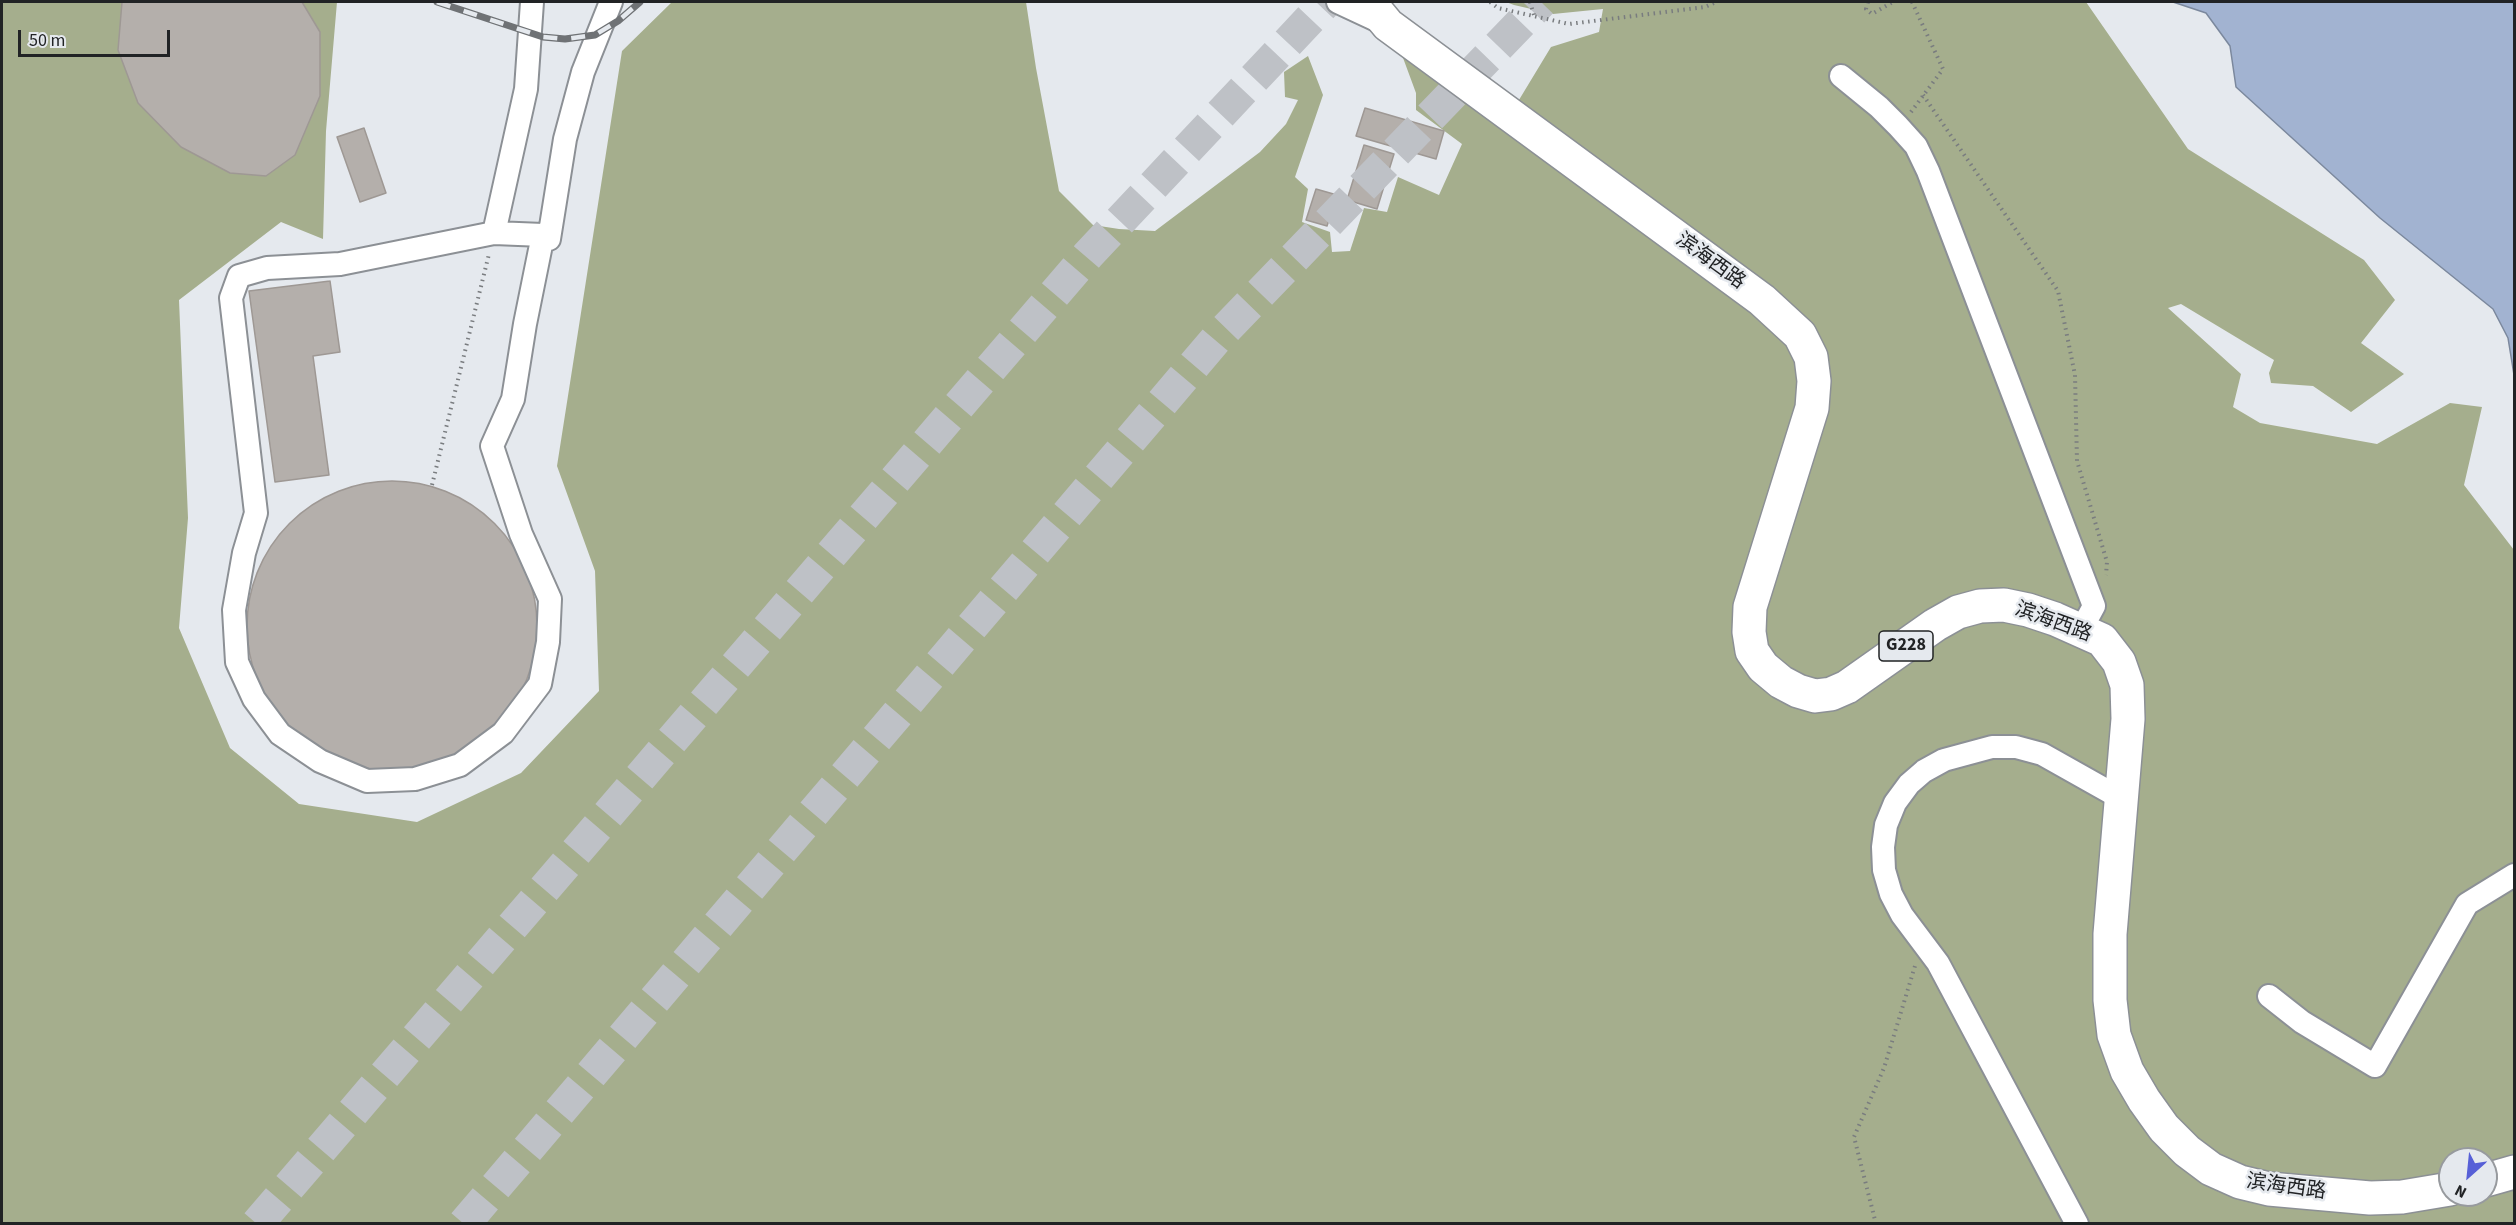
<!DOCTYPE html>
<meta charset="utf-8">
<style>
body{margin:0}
#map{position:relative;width:2516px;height:1225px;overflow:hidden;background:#e5e9ee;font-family:"Source Sans 3",sans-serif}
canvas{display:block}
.frame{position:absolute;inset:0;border:3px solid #212325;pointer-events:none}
.north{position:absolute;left:2438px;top:1147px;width:60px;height:60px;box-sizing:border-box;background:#e5e9ee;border:2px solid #979a9e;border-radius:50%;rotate:207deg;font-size:16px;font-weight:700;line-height:24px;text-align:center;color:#212325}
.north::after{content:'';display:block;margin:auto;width:21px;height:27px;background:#5760d7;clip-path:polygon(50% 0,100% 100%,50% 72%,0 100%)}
.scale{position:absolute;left:18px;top:30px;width:152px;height:27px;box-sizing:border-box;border:3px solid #212325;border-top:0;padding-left:8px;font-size:18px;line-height:21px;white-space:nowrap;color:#212325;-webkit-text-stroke:4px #e5e9ee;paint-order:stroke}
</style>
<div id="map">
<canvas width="2516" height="1225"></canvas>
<div class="frame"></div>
<div class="north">N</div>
<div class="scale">50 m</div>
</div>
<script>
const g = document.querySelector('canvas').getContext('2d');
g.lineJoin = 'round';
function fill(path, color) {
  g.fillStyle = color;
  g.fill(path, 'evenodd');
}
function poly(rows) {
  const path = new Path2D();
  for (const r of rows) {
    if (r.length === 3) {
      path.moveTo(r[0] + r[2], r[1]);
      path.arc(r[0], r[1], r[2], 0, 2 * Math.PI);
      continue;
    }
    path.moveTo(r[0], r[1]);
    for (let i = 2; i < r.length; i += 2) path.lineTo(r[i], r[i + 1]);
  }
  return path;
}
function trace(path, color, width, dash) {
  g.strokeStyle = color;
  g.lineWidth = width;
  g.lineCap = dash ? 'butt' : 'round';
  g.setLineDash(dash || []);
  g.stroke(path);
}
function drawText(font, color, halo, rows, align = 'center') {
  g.font = font + ' "Source Sans 3","Noto Sans SC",sans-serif';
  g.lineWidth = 5;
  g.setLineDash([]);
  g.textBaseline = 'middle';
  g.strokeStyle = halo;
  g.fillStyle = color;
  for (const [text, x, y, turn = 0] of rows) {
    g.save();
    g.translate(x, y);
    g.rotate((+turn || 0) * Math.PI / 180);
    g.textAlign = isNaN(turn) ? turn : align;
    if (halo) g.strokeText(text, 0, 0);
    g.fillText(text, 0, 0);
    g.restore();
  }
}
fill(poly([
 [2,2,337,2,326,131,323,239,281,222,179,300,188,518,179,628,230,748,299,804,417,822,521,773,599,691,595,571,557,466,622,51,672,2,1026,2,1036,68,1059,191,1093,225,1119,229,1155,231,1260,152,1286,124,1298,100,1285,97,1284,72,1308,56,1323,95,1295,177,1308,189,1302,222,1330,232,1332,252,1350,251,1364,208,1387,212,1398,177,1439,195,1462,144,1416,110,1416,93,1399,47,1502,128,1551,47,1599,32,1603,9,1553,14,1514,5,1506,2,2086,2,2188,149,2364,260,2395,300,2361,343,2404,374,2351,412,2313,386,2271,383,2269,373,2274,360,2181,304,2168,308,2241,374,2233,407,2260,423,2377,444,2450,403,2482,407,2464,485,2514,550,2514,1223,2,1224],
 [2450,1159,2486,1159,2486,1195,2450,1195]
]), '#a5ae8d');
const water = poly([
 [2173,2,2514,2,2514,375,2508,338,2493,309,2380,218,2236,87,2230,46,2206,13,2173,2]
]);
fill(water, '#a2b3d1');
trace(water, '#7b889d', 1.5);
const building = poly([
 [122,2,302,2,320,32,320,96,295,155,266,176,230,173,181,147,138,103,118,50,122,2],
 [1365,108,1444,131,1436,159,1356,136,1365,108],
 [364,128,386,193,360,202,337,137,364,128],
 [1364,145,1394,154,1377,209,1347,200,1364,145],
 [1316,189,1337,195,1327,226,1306,220,1316,189],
 [330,281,340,352,313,356,329,475,275,482,249,291,330,281],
 [392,626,145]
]);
fill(building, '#b4afab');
trace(building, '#9e9894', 1.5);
trace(poly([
 [257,1224,1088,255,1326,2],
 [464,1224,1217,338,1541,2]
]), '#bec1c6', 33, [33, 16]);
const minor = poly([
 [1338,2,1383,23],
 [1841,76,1879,107,1898,126,1916,146,1928,171,2094,606,2081,630],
 [494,233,543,235,525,324,513,399,492,446,521,534,550,599,548,642,540,684,503,733,460,765,415,779,367,781,320,761,280,734,254,699,237,662,234,610,244,553,256,513,231,298,239,276,267,268,340,264,494,233],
 [494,233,526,89,532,2],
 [549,239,565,139,583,72,611,2],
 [2269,996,2302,1022,2375,1066,2467,904,2514,875],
 [2077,1224,1938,963,1902,915,1891,894,1884,870,1883,847,1886,825,1895,803,1909,784,1924,771,1944,760,1992,747,2016,747,2042,754,2122,799]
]);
const highway = poly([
 [1369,2,1388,25,1762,300,1800,335,1811,357,1814,381,1812,408,1750,607,1749,632,1752,651,1763,667,1781,682,1798,691,1815,696,1831,694,1847,687,1935,625,1958,612,1980,606,2004,605,2028,610,2055,619,2102,640,2119,662,2127,685,2128,719,2110,934,2110,1000,2114,1035,2127,1071,2144,1100,2164,1128,2187,1151,2211,1169,2240,1182,2269,1189,2370,1198,2402,1197,2450,1189],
 [2486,1180,2514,1172]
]);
trace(minor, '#8c9095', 26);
trace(highway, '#8c9095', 36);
trace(poly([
 [1490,2,1498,8,1569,24,1705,7,1716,2],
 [1530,2,1534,15],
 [1868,2,1866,9,1872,14,1893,2],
 [1923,95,2058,291,2075,375,2077,461,2107,562,2106,575],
 [1911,112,1943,69,1912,2],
 [432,485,489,254],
 [1876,1224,1854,1137,1884,1068,1915,966]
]), '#797c7f', 4, [1.5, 4.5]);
trace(minor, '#fff', 22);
trace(highway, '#fff', 33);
const rail = poly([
 [437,2,543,37,565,39,595,35,618,21,640,2]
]);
trace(rail, '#6f7275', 7);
trace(rail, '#e5e9ee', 4.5, [14]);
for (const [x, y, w] of [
 [1906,646,54]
]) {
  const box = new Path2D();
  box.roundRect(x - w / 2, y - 15, w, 30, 4.5);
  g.fillStyle = '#e5e9ee';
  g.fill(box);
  trace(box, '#212325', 1.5);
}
drawText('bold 18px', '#212325', null, [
 ["G228",1906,646]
]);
drawText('20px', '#212325', '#e5e9ee', [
 ["滨海西路",1710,262,36],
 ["滨海西路",2053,623,20],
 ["滨海西路",2286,1188,8]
]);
</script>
